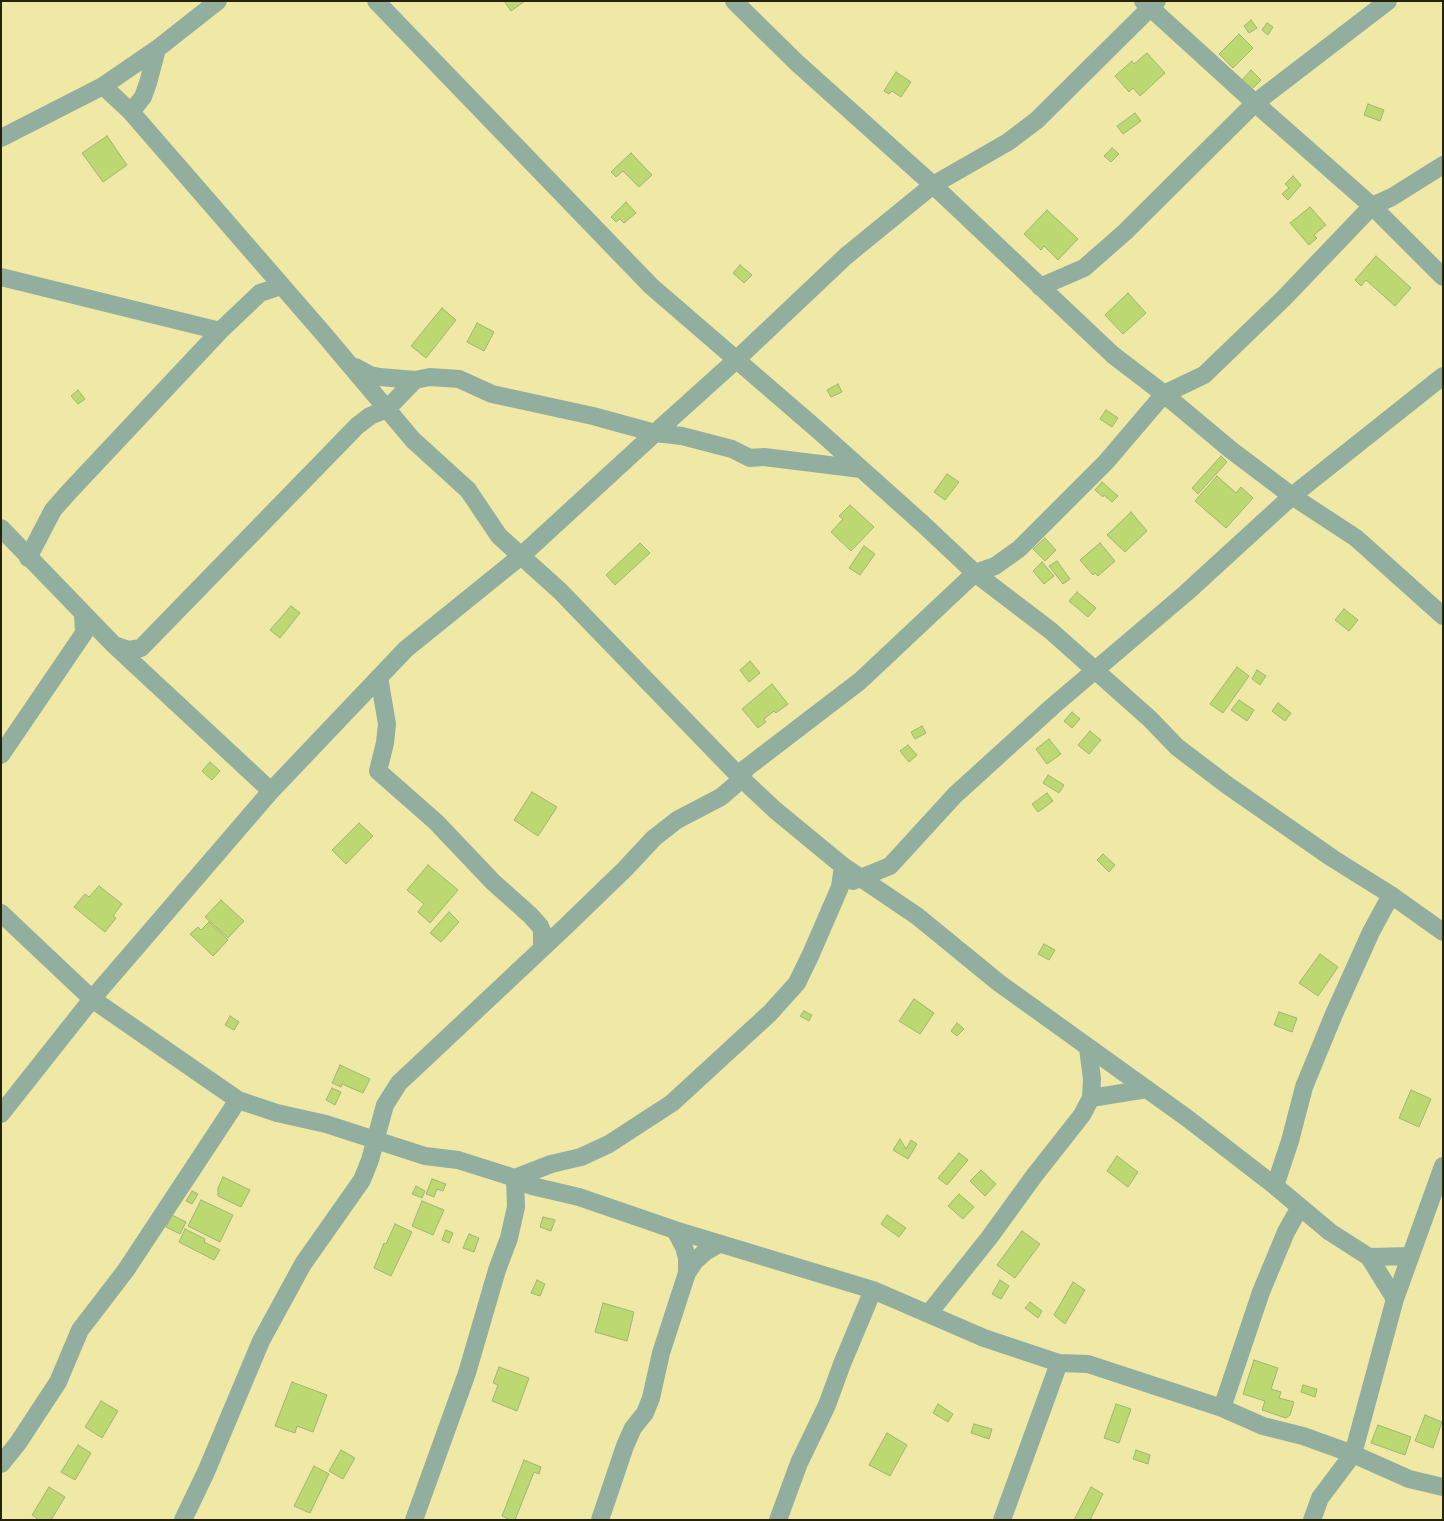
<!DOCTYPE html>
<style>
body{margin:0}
#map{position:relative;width:1444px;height:1521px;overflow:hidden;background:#f0e8a5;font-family:Arial,sans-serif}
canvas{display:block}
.frame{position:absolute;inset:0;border:2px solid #252207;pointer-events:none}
</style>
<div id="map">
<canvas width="1444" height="1521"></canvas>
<div class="frame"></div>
</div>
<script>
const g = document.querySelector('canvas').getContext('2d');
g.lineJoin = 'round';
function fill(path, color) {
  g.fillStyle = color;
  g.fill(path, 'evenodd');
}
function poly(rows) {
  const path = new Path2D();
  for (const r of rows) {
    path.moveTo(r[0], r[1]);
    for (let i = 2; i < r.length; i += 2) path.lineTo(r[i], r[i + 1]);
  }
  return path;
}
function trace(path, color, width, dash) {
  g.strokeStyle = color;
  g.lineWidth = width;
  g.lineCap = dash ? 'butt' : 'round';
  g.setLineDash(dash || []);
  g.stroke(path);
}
const building = poly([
 [504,1,525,1,511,11,504,1],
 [1251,20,1257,28,1249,33,1244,26,1251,20],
 [1267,23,1273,27,1268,35,1262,30,1267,23],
 [1239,34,1253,48,1233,68,1219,54,1239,34],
 [1147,53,1165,73,1140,96,1133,88,1129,92,1115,76,1132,61,1134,64,1147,53],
 [1251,70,1261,80,1252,89,1242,80,1251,70],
 [896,72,911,82,901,97,892,91,889,94,884,91,896,72],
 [1368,104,1384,110,1380,121,1364,115,1368,104],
 [1135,113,1141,121,1123,134,1117,126,1135,113],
 [107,136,127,165,103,182,82,153,107,136],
 [1112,148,1119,154,1111,162,1104,156,1112,148],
 [631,153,652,175,639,187,623,171,616,177,611,172,631,153],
 [1293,176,1301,185,1288,200,1282,194,1289,188,1285,184,1293,176],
 [626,202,636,213,624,223,620,219,616,222,611,217,626,202],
 [1310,207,1326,225,1314,235,1317,238,1309,245,1290,223,1310,207],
 [1047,210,1078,239,1058,260,1044,246,1041,250,1024,234,1047,210],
 [1376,256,1411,288,1395,306,1366,280,1361,286,1355,280,1376,256],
 [740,265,752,275,744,283,733,273,740,265],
 [1128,293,1146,313,1123,334,1105,315,1128,293],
 [442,308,456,320,426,358,411,346,442,308],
 [477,323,494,332,484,351,467,342,477,323],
 [838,384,842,392,831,397,827,390,838,384],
 [78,390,85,399,78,404,71,396,78,390],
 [1106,410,1118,418,1112,427,1100,419,1106,410],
 [1221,456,1227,462,1198,494,1192,488,1221,456],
 [947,474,959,482,945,500,934,492,947,474],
 [1217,476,1236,493,1241,487,1253,498,1226,528,1195,501,1217,476],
 [1102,482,1118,496,1112,502,1104,495,1103,497,1095,490,1102,482],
 [850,505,874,527,851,551,831,532,843,519,839,516,850,505],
 [1131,512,1147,531,1125,552,1107,535,1131,512],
 [1045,538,1056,550,1045,561,1033,549,1045,538],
 [640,543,650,553,615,585,606,575,640,543],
 [1100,543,1115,561,1098,576,1095,573,1093,575,1080,560,1100,543],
 [864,546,875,554,860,575,849,568,864,546],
 [1057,561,1070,579,1063,584,1049,566,1057,561],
 [1042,562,1054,576,1044,584,1033,571,1042,562],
 [1077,592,1096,608,1088,617,1069,601,1077,592],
 [291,606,300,613,280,638,270,630,291,606],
 [1344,609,1358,620,1349,631,1335,620,1344,609],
 [750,661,760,673,749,682,740,670,750,661],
 [1237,667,1249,676,1223,713,1210,704,1237,667],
 [1257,670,1266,676,1260,685,1252,679,1257,670],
 [772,684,788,704,776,713,774,711,764,719,766,722,758,728,742,709,772,684],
 [1239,700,1254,710,1247,721,1231,710,1239,700],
 [1278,703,1291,713,1285,721,1272,711,1278,703],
 [1072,712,1080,719,1072,728,1064,721,1072,712],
 [922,726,926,733,915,739,911,732,922,726],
 [1090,731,1101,740,1089,754,1078,745,1090,731],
 [1049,739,1061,754,1047,764,1036,749,1049,739],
 [908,745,917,755,909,762,900,751,908,745],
 [210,762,220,771,212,780,202,771,210,762],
 [1048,775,1064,785,1059,793,1043,783,1048,775],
 [532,792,557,807,538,836,514,820,532,792],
 [1047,793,1053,801,1038,812,1032,804,1047,793],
 [359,823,373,836,346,864,332,850,359,823],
 [1103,854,1115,865,1109,872,1097,860,1103,854],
 [428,865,458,890,430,923,418,912,424,904,407,890,428,865],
 [99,886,122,904,113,916,116,918,105,932,74,907,85,894,89,897,99,886],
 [221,900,244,921,228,938,205,917,221,900],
 [449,912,459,922,441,942,430,933,449,912],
 [209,922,228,940,213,956,190,934,198,927,201,930,209,922],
 [1044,944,1055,950,1049,960,1038,954,1044,944],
 [1320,954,1338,967,1318,996,1299,983,1320,954],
 [914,999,934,1013,920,1034,899,1021,914,999],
 [804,1011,812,1015,809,1021,800,1016,804,1011],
 [1279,1012,1297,1018,1292,1032,1274,1025,1279,1012],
 [230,1016,239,1022,234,1030,225,1025,230,1016],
 [957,1023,964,1029,957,1036,951,1031,957,1023],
 [340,1065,370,1079,363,1093,342,1084,341,1087,332,1083,340,1065],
 [332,1088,341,1092,335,1105,326,1100,332,1088],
 [1411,1090,1431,1099,1419,1127,1399,1118,1411,1090],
 [900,1139,906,1149,911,1140,917,1144,908,1159,893,1150,900,1139],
 [959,1153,968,1160,947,1185,938,1178,959,1153],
 [1117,1156,1138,1172,1128,1187,1107,1171,1117,1156],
 [981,1170,996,1184,985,1196,970,1181,981,1170],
 [223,1177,250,1190,241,1207,218,1196,218,1188,223,1177],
 [432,1179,446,1184,443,1191,437,1189,434,1197,426,1194,432,1179],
 [416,1186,425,1191,422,1198,412,1194,416,1186],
 [192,1191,198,1194,192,1204,186,1201,192,1191],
 [959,1194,974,1207,963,1219,948,1206,959,1194],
 [201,1200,233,1215,220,1242,188,1226,201,1200],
 [422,1201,444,1210,433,1235,412,1226,422,1201],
 [172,1215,186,1222,180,1234,166,1227,172,1215],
 [887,1215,906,1228,899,1237,881,1224,887,1215],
 [543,1217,555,1220,551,1231,540,1227,543,1217],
 [395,1224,412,1232,391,1276,374,1268,384,1243,386,1244,395,1224],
 [185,1229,205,1239,204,1242,220,1250,214,1260,179,1242,185,1229],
 [446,1230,453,1233,449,1243,442,1240,446,1230],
 [1022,1231,1040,1244,1015,1278,997,1265,1022,1231],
 [469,1234,479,1238,474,1252,463,1248,469,1234],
 [537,1280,545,1284,540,1296,531,1293,537,1280],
 [1000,1280,1009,1286,1001,1299,992,1294,1000,1280],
 [1073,1282,1085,1290,1065,1324,1054,1315,1073,1282],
 [1030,1302,1042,1311,1038,1318,1025,1308,1030,1302],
 [603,1303,634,1312,627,1341,595,1332,603,1303],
 [1254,1360,1278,1368,1271,1389,1281,1392,1279,1398,1294,1402,1290,1415,1286,1418,1262,1410,1265,1401,1243,1394,1254,1360],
 [499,1367,529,1378,517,1411,492,1401,498,1385,493,1383,499,1367],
 [292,1382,327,1395,313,1432,297,1426,295,1433,275,1426,292,1382],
 [1303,1385,1317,1389,1315,1397,1301,1392,1303,1385],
 [101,1401,118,1411,102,1438,85,1427,101,1401],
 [938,1404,953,1414,948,1422,933,1413,938,1404],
 [1116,1404,1131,1409,1119,1443,1104,1438,1116,1404],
 [1425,1415,1442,1422,1433,1448,1415,1441,1425,1415],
 [974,1424,992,1429,989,1439,971,1433,974,1424],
 [1378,1425,1411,1437,1405,1455,1371,1443,1378,1425],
 [887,1433,907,1445,890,1476,869,1465,887,1433],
 [78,1445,91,1453,75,1480,61,1472,78,1445],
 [341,1450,355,1458,343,1479,329,1471,341,1450],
 [1136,1450,1150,1455,1148,1464,1133,1459,1136,1450],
 [524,1460,541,1467,539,1474,534,1472,515,1520,510,1520,502,1516,524,1460],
 [314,1466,329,1474,310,1513,294,1506,314,1466],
 [49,1487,65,1497,51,1520,39,1520,32,1515,49,1487],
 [1091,1487,1103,1494,1090,1520,1074,1520,1091,1487]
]);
fill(building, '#bbd970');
trace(building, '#a1b477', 1);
trace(poly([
 [376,1,651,286,819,431,924,525,975,573,1051,631,1150,719,1177,747,1227,785,1332,858,1391,895,1443,932],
 [734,1,796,62,933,185,1113,355,1164,394,1231,450,1292,496,1356,538,1443,616],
 [1143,1,1255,103,1372,206,1443,277],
 [103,86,131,112,322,332,413,440,468,490,499,536,560,591,742,779,775,810,843,866,917,916,999,983,1187,1118,1275,1186,1330,1232,1369,1257,1395,1299],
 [131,112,143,97,148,83,157,49],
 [1,138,103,86,157,49,218,1],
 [1,277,220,331],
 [1040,287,1084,268,1125,232,1255,103,1388,1],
 [355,367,370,375,380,377,415,380,430,377,459,379,492,394,593,416,655,433,682,436,732,449,750,458,764,457,861,469],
 [1,528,114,645,271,791],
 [28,558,53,510,68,493,220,331,260,293,281,286],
 [114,645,129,650,141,648,357,426,370,416,387,409,415,380],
 [379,677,387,724,385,743,378,771,436,822,493,882,530,915,540,926,542,931,542,948],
 [1,755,84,633,83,614],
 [853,881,890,866,955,795,1053,706,1186,593,1292,496,1443,376],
 [1,913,92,999,238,1100,277,1113,326,1124,425,1156,458,1160,515,1178,532,1186,579,1197,675,1230,873,1290,984,1338,1059,1363,1088,1364,1222,1408,1263,1426,1303,1436,1353,1454,1409,1479,1443,1487],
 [1091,1098,1147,1089],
 [1,1114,92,999,271,791,406,649,521,556,655,433,736,360,846,256,933,185,1008,142,1037,120,1157,1],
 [1275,1186,1290,1141,1304,1087,1334,1014,1371,932,1391,895],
 [675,1230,684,1247,687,1258,687,1273],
 [1369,1257,1410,1256],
 [929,1313,989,1238,1034,1176,1082,1115,1091,1098,1092,1079,1088,1048],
 [1222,1408,1261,1292,1286,1232,1300,1207],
 [1,1464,18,1443,58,1382,80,1330,126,1270,238,1100],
 [183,1520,206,1472,261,1341,303,1264,362,1180,370,1160,385,1105,399,1083,564,928,625,869,654,838,677,820,721,797,742,779,745,769,860,681,975,573,995,566,1019,549,1106,462,1164,394,1204,375,1284,298,1372,206,1392,197,1443,165],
 [414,1520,467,1373,497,1270,509,1238,516,1207,515,1178,551,1164,581,1157,609,1144,672,1103,770,1013,797,983,811,954,840,887,843,866],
 [600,1520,625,1446,633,1428,645,1413,651,1398,661,1353,687,1273,695,1261,705,1252,719,1244],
 [778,1520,799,1463,827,1405,842,1364,873,1290],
 [1002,1520,1059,1363],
 [1312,1520,1320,1498,1353,1454,1395,1299,1443,1166]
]), '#91ae9f', 18);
</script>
